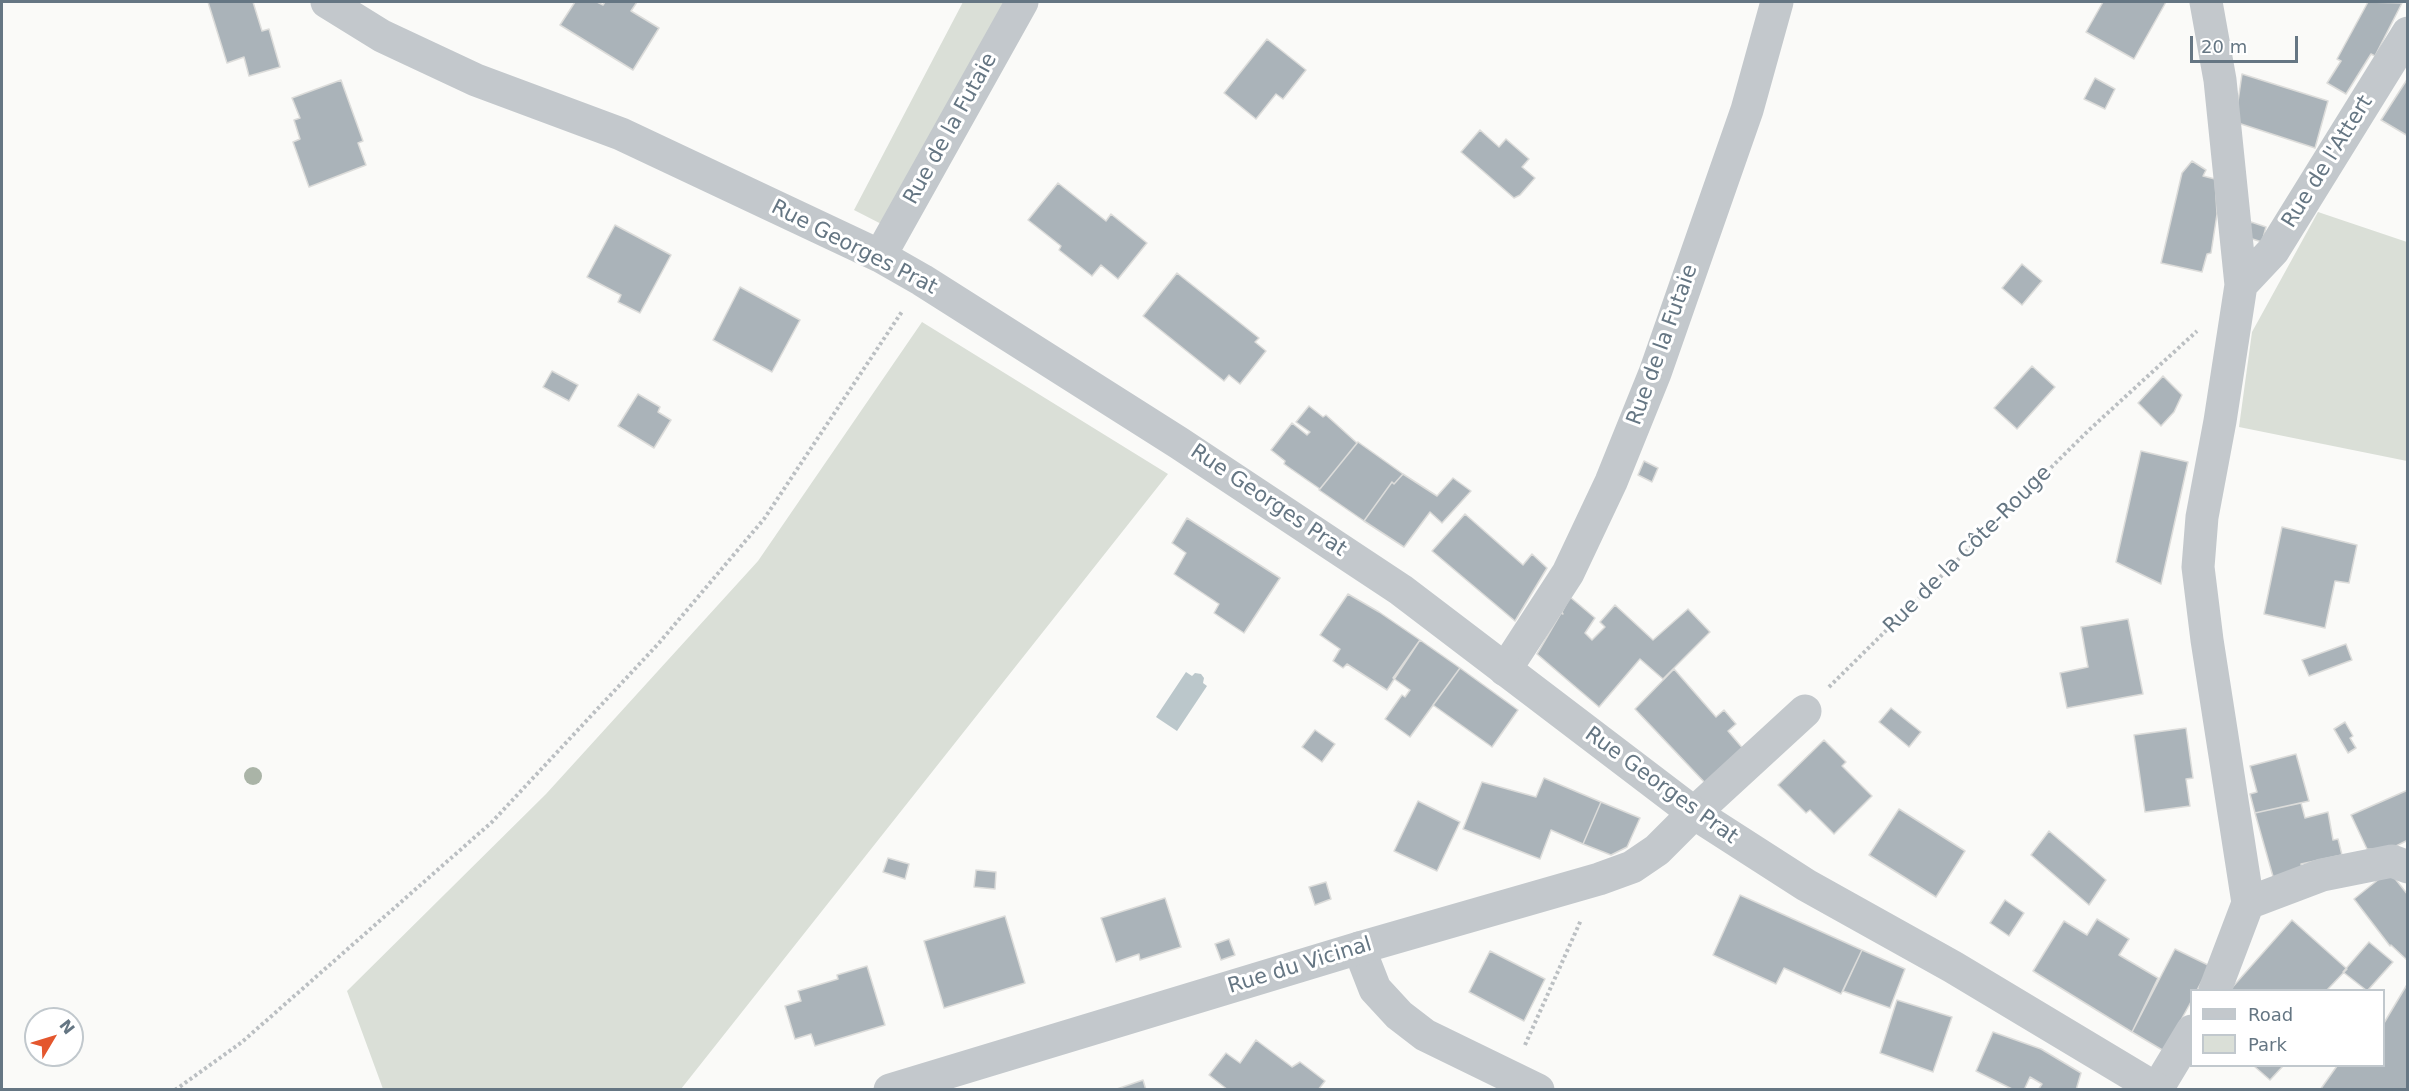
<!DOCTYPE html>
<meta charset="utf-8">
<style>
body{margin:0}
#map{position:relative;width:2409px;height:1091px;overflow:hidden;background:#fafaf8;font-family:"DejaVu Sans",sans-serif}
canvas{display:block}
.frame{position:absolute;inset:0;border:3px solid #657683;pointer-events:none}
.legend{position:absolute;left:2190px;top:989px;width:195px;height:78px;box-sizing:border-box;background:#fff;border:2px solid #c1c8cd;margin:0;padding:8px 10px;list-style:none;font-size:18px;color:#657683}
.legend li{display:flex;align-items:center;gap:12px;height:30px}
.legend b{width:30px;border:2px solid #c1c8cd}
.north{position:absolute;left:24px;top:1007px;width:60px;height:60px;box-sizing:border-box;background:#fff;border:2px solid #c1c8cd;border-radius:50%;rotate:52deg;font-size:16px;font-weight:700;line-height:24px;text-align:center;color:#657683}
.north::after{content:'';display:block;margin:auto;width:21px;height:27px;background:#e4572e;clip-path:polygon(50% 0,100% 100%,50% 72%,0 100%)}
.scale{position:absolute;left:2190px;top:36px;width:108px;height:27px;box-sizing:border-box;border:3px solid #657683;border-top:0;padding-left:8px;font-size:18px;line-height:21px;white-space:nowrap;color:#657683;-webkit-text-stroke:4px #fff;paint-order:stroke}
</style>
<div id="map">
<canvas width="2409" height="1091"></canvas>
<div class="frame"></div>
<ul class="legend">
<li><b style="height:8px;background:#c3c8cc"></b>Road</li>
<li><b style="height:16px;background:#dadfd7"></b>Park</li>
</ul>
<div class="north">N</div>
<div class="scale">20 m</div>
</div>
<script>
const g = document.querySelector('canvas').getContext('2d');
g.lineJoin = 'round';
function fill(path, color) {
  g.fillStyle = color;
  g.fill(path, 'evenodd');
}
function poly(rows) {
  const path = new Path2D();
  for (const r of rows) {
    path.moveTo(r[0], r[1]);
    for (let i = 2; i < r.length; i += 2) path.lineTo(r[i], r[i + 1]);
  }
  return path;
}
function trace(path, color, width, dash) {
  g.strokeStyle = color;
  g.lineWidth = width;
  g.lineCap = dash ? 'butt' : 'round';
  g.setLineDash(dash || []);
  g.stroke(path);
}
function drawText(font, color, halo, rows, align = 'center') {
  g.font = font + ' "DejaVu Sans",sans-serif';
  g.lineWidth = 6;
  g.setLineDash([]);
  g.textBaseline = 'middle';
  g.strokeStyle = halo;
  g.fillStyle = color;
  for (const [text, x, y, turn = 0] of rows) {
    g.save();
    g.translate(x, y);
    g.rotate((+turn || 0) * Math.PI / 180);
    g.textAlign = isNaN(turn) ? turn : align;
    if (halo) g.strokeText(text, 0, 0);
    g.fillText(text, 0, 0);
    g.restore();
  }
}
fill(poly([
 [963,2,1022,2,895,231,854,210],
 [2318,212,2407,242,2407,461,2239,427,2252,332],
 [922,322,1168,474,681,1089,383,1089,347,991,546,794,758,561]
]), '#dadfd7');
fill(poly([
 [1186,672,1192,676,1195,673,1201,674,1204,678,1203,683,1207,686,1177,731,1156,717]
]), '#bbc7cb');
const building = poly([
 [208,2,253,2,262,31,269,29,280,67,249,76,244,57,227,63,208,2],
 [575,2,597,2,603,5,605,2,637,2,631,11,659,28,633,70,560,25,575,2],
 [2103,2,2166,2,2134,59,2086,32,2103,2],
 [2368,2,2402,3,2375,56,2371,54,2346,94,2327,83,2341,61,2337,59,2368,2],
 [1267,39,1306,70,1283,99,1276,94,1256,119,1224,93,1267,39],
 [2242,74,2328,101,2315,148,2235,122,2242,74],
 [2095,78,2115,89,2105,109,2084,99,2095,78],
 [2408,78,2408,136,2381,120,2408,78],
 [341,80,363,141,358,143,366,165,309,187,293,142,300,139,294,120,300,118,292,98,341,80],
 [1480,130,1499,147,1506,139,1529,159,1522,167,1535,178,1520,195,1514,198,1461,152,1480,130],
 [2192,161,2206,170,2203,176,2215,179,2217,214,2211,253,2207,254,2202,272,2161,263,2182,173,2192,161],
 [1058,183,1106,221,1111,214,1147,243,1118,279,1101,265,1092,276,1059,250,1061,246,1028,220,1058,183],
 [2251,222,2266,227,2262,242,2246,237,2251,222],
 [615,225,671,255,640,313,618,302,621,295,587,277,615,225],
 [2022,264,2042,281,2022,305,2002,288,2022,264],
 [1177,273,1259,338,1255,342,1266,351,1240,384,1229,375,1224,381,1143,316,1177,273],
 [740,287,800,320,772,372,713,340,740,287],
 [2032,366,2055,387,2017,429,1994,408,2032,366],
 [552,371,578,385,569,401,543,387,552,371],
 [2163,376,2182,395,2174,412,2161,426,2138,403,2163,376],
 [638,394,660,407,658,412,671,420,654,448,618,426,638,394],
 [1309,406,1323,417,1326,415,1357,443,1320,489,1284,464,1285,461,1271,450,1292,423,1307,435,1310,432,1296,422,1309,406],
 [1358,442,1403,474,1394,484,1392,482,1364,521,1319,490,1358,442],
 [2141,451,2188,462,2161,584,2116,562,2141,451],
 [1644,461,1658,468,1652,482,1638,475,1644,461],
 [1403,474,1437,496,1453,478,1471,491,1442,523,1430,512,1404,547,1364,521,1392,482,1394,484,1403,474],
 [1465,514,1523,565,1532,554,1547,568,1515,621,1432,551,1465,514],
 [1187,518,1280,578,1244,633,1214,613,1219,604,1174,574,1186,553,1172,543,1187,518],
 [2282,527,2357,545,2349,583,2335,581,2325,628,2264,614,2282,527],
 [1348,594,1379,612,1420,640,1387,690,1347,664,1343,668,1333,661,1340,649,1320,635,1348,594],
 [1570,597,1595,618,1585,633,1592,640,1605,627,1600,622,1615,605,1653,640,1688,609,1710,632,1663,679,1640,659,1599,707,1537,654,1561,613,1563,614,1562,612,1570,597],
 [2128,619,2143,694,2067,708,2060,673,2088,667,2081,627,2128,619],
 [1420,640,1460,668,1410,737,1385,719,1402,695,1405,697,1410,690,1393,678,1420,640],
 [2346,644,2352,660,2309,676,2302,660,2346,644],
 [1460,668,1518,710,1492,747,1433,705,1460,668],
 [1674,669,1716,717,1724,710,1736,724,1728,731,1745,751,1708,786,1635,709,1674,669],
 [1891,708,1921,732,1909,747,1879,722,1891,708],
 [2345,722,2353,736,2350,738,2356,748,2348,753,2334,729,2345,722],
 [2186,728,2193,778,2186,779,2190,806,2145,812,2134,735,2186,728],
 [1315,730,1335,744,1322,762,1302,747,1315,730],
 [1824,740,1846,762,1842,766,1872,796,1834,834,1810,810,1806,813,1778,785,1824,740],
 [2296,754,2309,801,2255,813,2250,794,2257,792,2250,766,2296,754],
 [1544,778,1601,802,1583,844,1551,830,1540,859,1463,829,1482,782,1536,797,1544,778],
 [2408,790,2408,840,2388,850,2367,849,2351,815,2408,790],
 [1418,801,1460,822,1437,871,1394,851,1418,801],
 [1601,802,1640,818,1627,847,1611,855,1583,844,1601,802],
 [2301,803,2305,818,2328,812,2333,840,2338,839,2342,855,2301,864,2303,872,2274,880,2255,813,2301,803],
 [1899,809,1965,851,1936,897,1869,855,1899,809],
 [2049,831,2106,880,2089,905,2031,855,2049,831],
 [888,858,909,864,905,879,883,872,888,858],
 [976,870,996,872,995,889,974,887,976,870],
 [2389,871,2408,895,2408,961,2391,945,2390,946,2354,899,2389,871],
 [1326,882,1331,899,1315,905,1309,887,1326,882],
 [1740,895,1862,950,1841,994,1784,968,1776,984,1713,955,1740,895],
 [1165,898,1181,947,1140,960,1139,954,1116,962,1101,918,1165,898],
 [2005,900,2024,913,2009,936,1990,923,2005,900],
 [1005,916,1025,983,944,1008,924,941,1005,916],
 [2097,919,2129,939,2119,955,2158,978,2132,1032,2033,971,2064,921,2087,935,2097,919],
 [2292,920,2347,969,2327,990,2230,990,2292,920],
 [1229,939,1235,955,1221,960,1215,944,1229,939],
 [2369,942,2393,962,2368,990,2366,990,2343,972,2369,942],
 [2175,949,2210,966,2197,990,2192,990,2192,1000,2164,1051,2132,1032,2175,949],
 [1862,950,1905,969,1890,1008,1843,991,1862,950],
 [1490,951,1545,979,1524,1021,1469,992,1490,951],
 [867,966,885,1025,815,1046,811,1034,795,1039,785,1006,801,1001,798,991,838,979,837,975,867,966],
 [2408,983,2408,1090,2320,1090,2337,1066,2384,1066,2384,1023,2408,983],
 [1897,1000,1952,1017,1933,1072,1880,1053,1897,1000],
 [1993,1032,2041,1049,2081,1073,2076,1090,2038,1090,2042,1084,2030,1077,2024,1090,2014,1090,1976,1071,1993,1032],
 [1256,1040,1292,1067,1300,1062,1325,1081,1318,1090,1228,1090,1209,1075,1226,1053,1240,1063,1256,1040],
 [2254,1066,2283,1066,2270,1080,2254,1066],
 [1143,1080,1146,1090,1114,1090,1143,1080]
]);
fill(building, '#aab3b9');
trace(building, '#dcdcda', 1.5);
trace(poly([
 [1829,687,2089,430,2197,331],
 [1525,1045,1581,920],
 [175,1090,242,1042,492,822,659,643,764,519,903,310]
]), '#bbbfc2', 4, [3, 3]);
trace(poly([
 [2206,2,2220,80,2241,285,2220,421,2202,517,2198,567,2207,640,2248,903,2215,990],
 [2241,285,2273,251,2408,33],
 [1505,670,1568,573,1611,482,1655,373,1747,110,1777,2],
 [1694,813,1805,711],
 [2248,903,2322,875,2392,861,2408,867],
 [1359,948,1375,989,1399,1015,1425,1035,1538,1090],
 [2157,1089,2192,1031]
]), '#c3c8cc', 33);
trace(poly([
 [327,2,382,36,476,80,621,134,880,256,922,280,1179,443,1401,590,1694,813,1806,885,1953,967,2158,1090],
 [880,256,1022,2],
 [890,1090,1359,948,1599,879,1632,867,1657,850,1694,813]
]), '#c3c8cc', 33);
g.fillStyle = '#aab4a7';
for (const [x, y] of [
 [253,776]
]) {
  g.beginPath();
  g.arc(x, y, 9, 0, 2 * Math.PI);
  g.fill();
}
drawText('21px', '#657683', '#fff', [
 ["Rue de la Futaie",951,129,-61],
 ["Rue de l'Attert",2328,162,-58],
 ["Rue Georges Prat",854,248,27],
 ["Rue de la Futaie",1663,345,-70],
 ["Rue Georges Prat",1268,501,34],
 ["Rue de la Côte-Rouge",1968,550,-45],
 ["Rue Georges Prat",1661,786,36],
 ["Rue du Vicinal",1300,966,-17]
]);
</script>
